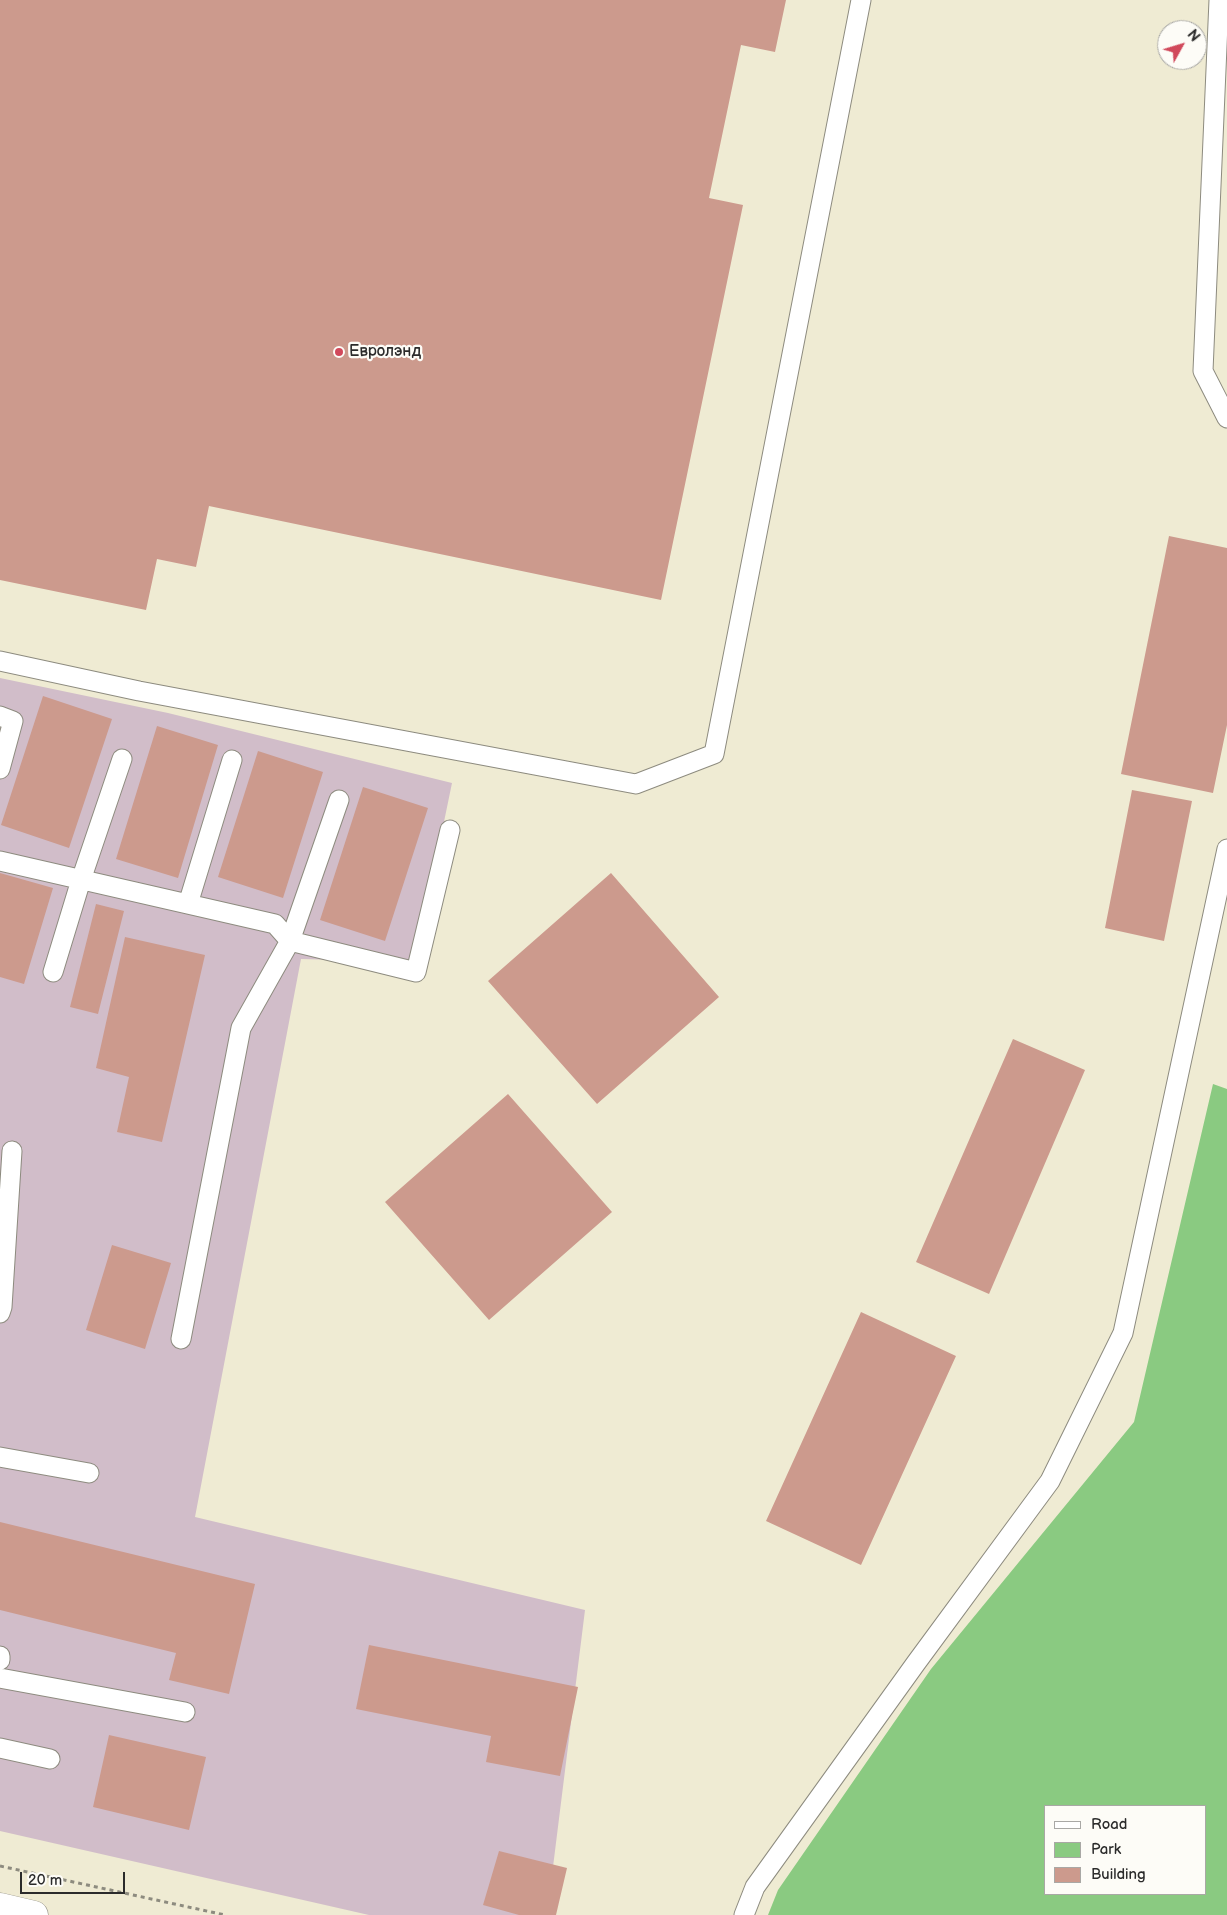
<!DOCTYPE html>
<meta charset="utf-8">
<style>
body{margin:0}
#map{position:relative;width:1227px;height:1915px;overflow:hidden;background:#efebd3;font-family:"Balsamiq Sans",sans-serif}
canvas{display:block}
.legend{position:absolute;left:1044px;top:1805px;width:162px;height:90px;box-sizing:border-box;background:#fdfcf7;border:1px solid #a9a8a5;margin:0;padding:6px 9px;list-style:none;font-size:15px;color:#2b2b2b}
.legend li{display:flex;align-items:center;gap:10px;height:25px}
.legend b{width:25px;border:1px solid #a9a8a5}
.north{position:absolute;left:1157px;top:20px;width:50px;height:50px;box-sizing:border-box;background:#fdfcf7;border:1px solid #a9a8a5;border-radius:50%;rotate:51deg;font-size:14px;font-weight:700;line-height:20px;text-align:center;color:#2b2b2b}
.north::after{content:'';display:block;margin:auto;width:18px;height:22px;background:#d1495b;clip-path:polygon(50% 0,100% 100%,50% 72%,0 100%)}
.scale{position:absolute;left:20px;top:1872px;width:105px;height:22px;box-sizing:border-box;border:2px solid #2b2b2b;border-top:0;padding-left:6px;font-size:15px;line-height:18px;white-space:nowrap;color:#2b2b2b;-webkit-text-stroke:4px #fdfcf7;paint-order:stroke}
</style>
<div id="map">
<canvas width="1227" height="1915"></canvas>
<ul class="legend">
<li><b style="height:6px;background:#fff"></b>Road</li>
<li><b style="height:14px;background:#8aca81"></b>Park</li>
<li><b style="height:14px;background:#cc9a8d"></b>Building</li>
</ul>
<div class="north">N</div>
<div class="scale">20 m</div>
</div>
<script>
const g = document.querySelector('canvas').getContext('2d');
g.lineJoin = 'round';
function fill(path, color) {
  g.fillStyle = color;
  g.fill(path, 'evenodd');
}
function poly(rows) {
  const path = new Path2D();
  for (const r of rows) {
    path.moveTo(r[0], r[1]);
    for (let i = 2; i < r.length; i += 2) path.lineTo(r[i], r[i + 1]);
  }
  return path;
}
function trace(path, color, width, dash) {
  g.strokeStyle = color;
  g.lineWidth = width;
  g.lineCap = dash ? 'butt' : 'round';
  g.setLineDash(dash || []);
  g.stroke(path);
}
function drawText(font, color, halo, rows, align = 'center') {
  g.font = font + ' "Balsamiq Sans",sans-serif';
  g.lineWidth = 4.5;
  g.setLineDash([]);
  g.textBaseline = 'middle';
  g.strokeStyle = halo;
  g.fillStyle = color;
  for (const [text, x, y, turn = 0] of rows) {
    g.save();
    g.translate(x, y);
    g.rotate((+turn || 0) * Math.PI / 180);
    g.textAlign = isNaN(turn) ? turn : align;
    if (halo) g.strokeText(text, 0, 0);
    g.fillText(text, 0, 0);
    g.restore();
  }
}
fill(poly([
 [0,678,168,713,452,783,415,962,301,959,195,1517,585,1610,547,1915,369,1915,0,1831]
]), '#d1bdc9');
fill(poly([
 [1213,1084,1227,1089,1227,1915,768,1915,778,1890,931,1669,1134,1422],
 [1046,1806,1206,1806,1206,1894,1046,1894]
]), '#8aca81');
fill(poly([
 [0,0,786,0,775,52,741,45,709,198,743,205,661,600,209,506,196,567,157,559,146,610,0,580],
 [1169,536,1227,548,1227,725,1213,793,1121,774],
 [43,696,112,719,69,848,1,825],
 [157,726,218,745,178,878,116,859],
 [258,751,323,772,283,898,218,877],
 [363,787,428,808,385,941,320,920],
 [1132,790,1192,801,1164,941,1105,928],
 [0,873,53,888,24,984,0,977],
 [611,873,719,997,597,1104,488,981],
 [96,904,124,911,98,1014,70,1007],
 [125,937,205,955,162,1142,117,1132,129,1077,96,1068],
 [1013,1039,1085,1070,989,1294,916,1262],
 [508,1094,612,1212,489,1320,385,1202],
 [112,1245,171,1263,145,1349,86,1330],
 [861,1312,956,1356,861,1565,766,1521],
 [0,1522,255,1584,229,1694,169,1680,176,1653,0,1610],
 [369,1645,578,1687,560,1776,486,1762,491,1736,356,1709],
 [109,1735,206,1757,189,1830,93,1807],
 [499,1851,567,1868,556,1915,519,1915,483,1905]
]), '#cc9a8d');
const service = poly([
 [1219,0,1203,371,1227,418],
 [0,661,139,691,636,784,714,754,861,0],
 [0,716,13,721,0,769],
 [0,861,275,924,290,941,416,972,450,830],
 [188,904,232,760],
 [53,972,81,880,122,759],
 [0,1313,2,1307,12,1151],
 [181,1339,241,1028,290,941,339,800],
 [0,1457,89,1473],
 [0,1656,0,1660],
 [0,1678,185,1712],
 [0,1748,50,1759],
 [744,1915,755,1887,916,1663,1050,1481,1123,1333,1227,849]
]);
const primary = poly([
 [0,1907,34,1915]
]);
trace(service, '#8d8b7f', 21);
trace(primary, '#8d8b7f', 29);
trace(poly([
 [0,1866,225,1915]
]), '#8d8b7f', 3, [4, 4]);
trace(service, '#fff', 19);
trace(primary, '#fff', 28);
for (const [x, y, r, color] of [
 [339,352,5,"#d1495b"]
]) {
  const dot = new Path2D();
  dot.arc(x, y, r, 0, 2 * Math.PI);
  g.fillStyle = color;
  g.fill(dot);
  trace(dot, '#fdfcf7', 2);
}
drawText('16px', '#2b2b2b', '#fdfcf7', [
 ["Евролэнд",349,352]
], 'left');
</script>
